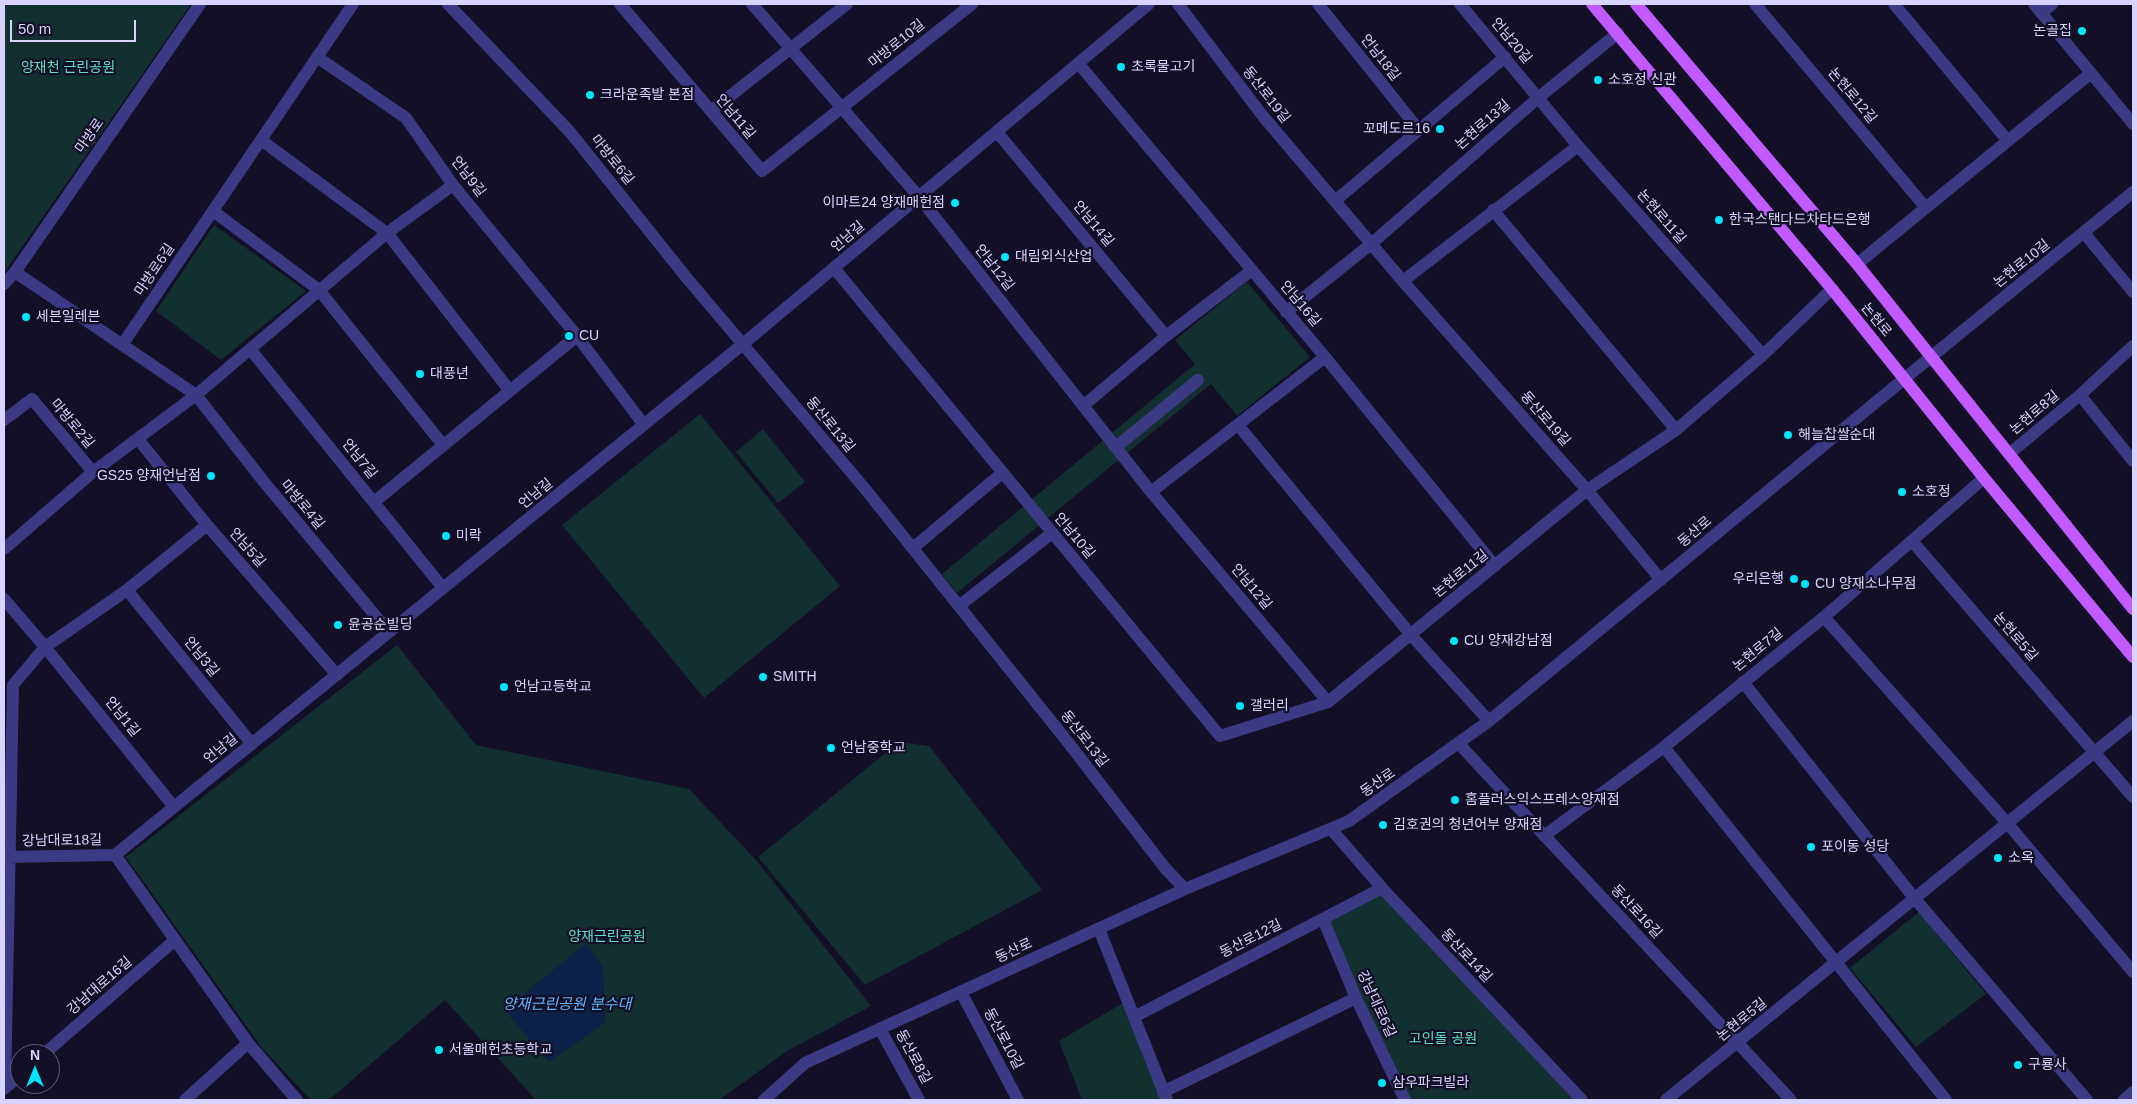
<!DOCTYPE html>
<meta charset="utf-8">
<style>
body{margin:0}
#map{position:relative;width:2137px;height:1104px;overflow:hidden;background:#130f26;font-family:Helvetica,sans-serif}
canvas{display:block}
.frame{position:absolute;inset:0;border:5px solid #d9d4ff;pointer-events:none}
.north{position:absolute;left:10px;top:1044px;width:50px;height:50px;box-sizing:border-box;background:#130f26;border:1px solid #625e7d;border-radius:50%;rotate:0deg;font-size:14px;font-weight:700;line-height:20px;text-align:center;color:#d9d4ff}
.north::after{content:'';display:block;margin:auto;width:18px;height:22px;background:#00e5ff;clip-path:polygon(50% 0,100% 100%,50% 72%,0 100%)}
.scale{position:absolute;left:10px;top:20px;width:126px;height:22px;box-sizing:border-box;border:2px solid #d9d4ff;border-top:0;padding-left:6px;font-size:15px;line-height:18px;white-space:nowrap;color:#d9d4ff;-webkit-text-stroke:4px #130f26;paint-order:stroke}
</style>
<div id="map">
<canvas width="2137" height="1104"></canvas>
<div class="frame"></div>
<div class="north">N</div>
<div class="scale">50 m</div>
</div>
<script>
const g = document.querySelector('canvas').getContext('2d');
g.lineJoin = 'round';
function fill(path, color) {
  g.fillStyle = color;
  g.fill(path, 'evenodd');
}
function poly(rows) {
  const path = new Path2D();
  for (const r of rows) {
    path.moveTo(r[0], r[1]);
    for (let i = 2; i < r.length; i += 2) path.lineTo(r[i], r[i + 1]);
  }
  return path;
}
function trace(path, color, width, dash) {
  g.strokeStyle = color;
  g.lineWidth = width;
  g.lineCap = dash ? 'butt' : 'round';
  g.setLineDash(dash || []);
  g.stroke(path);
}
function drawText(font, color, halo, rows, align = 'center') {
  g.font = font + ' Helvetica,"Noto Sans KR",sans-serif';
  g.lineWidth = 4.5;
  g.setLineDash([]);
  g.textBaseline = 'middle';
  g.strokeStyle = halo;
  g.fillStyle = color;
  for (const [text, x, y, turn = 0] of rows) {
    g.save();
    g.translate(x, y);
    g.rotate((+turn || 0) * Math.PI / 180);
    g.textAlign = isNaN(turn) ? turn : align;
    if (halo) g.strokeText(text, 0, 0);
    g.fillText(text, 0, 0);
    g.restore();
  }
}
fill(poly([
 [4,4,191,4,4,273],
 [214,225,306,291,221,360,156,311],
 [1247,282,1310,357,1237,416,1211,384,957,593,942,574,1195,364,1175,340],
 [700,414,840,586,704,698,562,525],
 [763,429,805,482,778,503,736,452],
 [397,645,476,745,689,789,757,861,871,1006,787,1051,719,1100,536,1100,445,1000,329,1100,311,1100,262,1048,126,857],
 [899,742,929,746,1042,890,865,985,758,857],
 [1382,888,1582,1100,1405,1100,1323,919],
 [1919,912,1986,994,1916,1047,1850,968],
 [1128,1000,1167,1100,1082,1100,1059,1041]
]), '#12302f');
fill(poly([
 [586,943,603,968,606,1022,549,1062,504,1010]
]), '#0c2248');
trace(poly([
 [448,4,570,132,686,277,866,490,1067,741,1165,868,1185,889],
 [620,4,762,171,972,4],
 [752,4,919,197,1151,492,1328,702],
 [1318,4,1419,130],
 [1460,4,1578,146,1763,355],
 [1755,4,1926,208],
 [1894,4,2008,141],
 [2034,4,2133,124],
 [2041,13,2052,4],
 [317,57,406,118,453,185,577,336,644,425],
 [1078,63,1325,357,1495,566],
 [711,111,847,4],
 [997,132,1166,336],
 [261,140,387,233,510,391],
 [1335,201,1505,57],
 [1493,210,1676,430],
 [213,211,319,290,443,445],
 [2084,233,2133,292],
 [1857,264,2091,73],
 [834,268,1220,736,1328,702,1587,490,1676,430,1763,355,1832,289],
 [15,272,196,395,264,482,389,632],
 [1403,281,1578,146],
 [1286,312,1371,244,1538,98,1618,33],
 [122,345,353,4],
 [250,349,443,588],
 [2080,395,2133,461],
 [1083,406,1166,336,1252,270],
 [4,420,32,399,93,472],
 [1238,425,1411,635,1489,721],
 [138,439,207,525,337,675],
 [1116,447,1198,380],
 [2009,454,2080,395,2133,346],
 [1151,492,1325,357],
 [374,502,577,336],
 [1912,541,2133,797],
 [913,548,1002,473],
 [4,549,93,472,196,395,387,233,453,185],
 [127,590,252,744],
 [4,599,45,647,174,807],
 [959,606,1052,533],
 [1824,617,2008,824,2133,972],
 [1743,682,1915,899,2087,1100],
 [1459,744,1791,1100],
 [1664,747,1946,1100],
 [1331,829,1382,888,1582,1100],
 [1544,836,1664,747,1824,617,1984,478],
 [115,855,743,344,1149,4],
 [115,855,248,1043,297,1100],
 [4,857,115,855],
 [1323,919,1356,998,1405,1100],
 [1099,929,1167,1100],
 [961,992,1018,1100],
 [1134,1017,1382,888],
 [880,1029,919,1100],
 [44,1054,175,940],
 [5,1088,13,685,45,647,127,590,207,525],
 [4,1089,20,1075],
 [1163,1092,1356,998],
 [185,1100,248,1043],
 [1666,1100,2133,721],
 [2124,1100,2133,1092]
]), '#3d3a85', 12);
trace(poly([
 [1178,4,1262,115,1401,279,1587,490,1661,580],
 [4,284,15,272,200,4],
 [764,1100,805,1063,1185,889,1349,821,1489,721,1904,379,2133,192]
]), '#3d3a85', 12);
trace(poly([
 [1592,4,1832,289,1984,478,2133,657],
 [1636,4,1857,264,2133,609]
]), '#c25bff', 12);
for (const [x, y, r, color] of [
 [2082,31,5,"#00e5ff"],
 [1121,67,5,"#00e5ff"],
 [1598,80,5,"#00e5ff"],
 [590,95,5,"#00e5ff"],
 [1440,129,5,"#00e5ff"],
 [955,203,5,"#00e5ff"],
 [1719,220,5,"#00e5ff"],
 [1005,257,5,"#00e5ff"],
 [26,317,5,"#00e5ff"],
 [569,336,5,"#00e5ff"],
 [420,374,5,"#00e5ff"],
 [1788,435,5,"#00e5ff"],
 [211,476,5,"#00e5ff"],
 [1902,492,5,"#00e5ff"],
 [446,536,5,"#00e5ff"],
 [1794,579,5,"#00e5ff"],
 [1805,584,5,"#00e5ff"],
 [338,625,5,"#00e5ff"],
 [1454,641,5,"#00e5ff"],
 [763,677,5,"#00e5ff"],
 [504,687,5,"#00e5ff"],
 [1240,706,5,"#00e5ff"],
 [831,748,5,"#00e5ff"],
 [1455,800,5,"#00e5ff"],
 [1383,825,5,"#00e5ff"],
 [1811,847,5,"#00e5ff"],
 [1998,858,5,"#00e5ff"],
 [439,1050,5,"#00e5ff"],
 [2018,1065,5,"#00e5ff"],
 [1382,1083,5,"#00e5ff"]
]) {
  const dot = new Path2D();
  dot.arc(x, y, r, 0, 2 * Math.PI);
  g.fillStyle = color;
  g.fill(dot);
  trace(dot, '#130f26', 2);
}
drawText('14px', '#d9d4ff', '#130f26', [
 ["논골집",2072,31,"right"],
 ["초록물고기",1131,67],
 ["소호정 신관",1608,80],
 ["크라운족발 본점",600,95],
 ["꼬메도르16",1430,129,"right"],
 ["이마트24 양재매헌점",945,203,"right"],
 ["한국스탠다드차타드은행",1729,220],
 ["대림외식산업",1015,257],
 ["세븐일레븐",36,317],
 ["CU",579,336],
 ["대풍년",430,374],
 ["해늘찹쌀순대",1798,435],
 ["GS25 양재언남점",201,476,"right"],
 ["소호정",1912,492],
 ["미락",456,536],
 ["우리은행",1784,579,"right"],
 ["CU 양재소나무점",1815,584],
 ["윤공순빌딩",348,625],
 ["CU 양재강남점",1464,641],
 ["SMITH",773,677],
 ["언남고등학교",514,687],
 ["갤러리",1250,706],
 ["언남중학교",841,748],
 ["홈플러스익스프레스양재점",1465,800],
 ["김호권의 청년어부 양재점",1393,825],
 ["포이동 성당",1821,847],
 ["소옥",2008,858],
 ["서울매헌초등학교",449,1050],
 ["구룡사",2028,1065],
 ["삼우파크빌라",1392,1083]
], 'left');
drawText('14px', '#d9d4ff', '#130f26', [
 ["언남20길",1511,41,50],
 ["마방로10길",897,44,-39],
 ["언남18길",1380,58,52],
 ["동산로19길",1266,95,52],
 ["논현로12길",1852,96,50],
 ["언남11길",735,117,50],
 ["논현로13길",1483,125,-41],
 ["마방로",90,136,-55],
 ["마방로6길",612,160,51],
 ["언남9길",468,177,52],
 ["논현로11길",1661,217,49],
 ["언남14길",1093,224,50],
 ["언남길",848,237,-40],
 ["논현로10길",2022,264,-39],
 ["언남12길",994,268,52],
 ["마방로6길",155,270,-56],
 ["언남16길",1300,304,50],
 ["논현로",1876,320,51],
 ["논현로8길",2035,413,-40],
 ["동산로19길",1545,419,49],
 ["마방로2길",72,424,50],
 ["동산로13길",830,425,50],
 ["언남7길",359,459,51],
 ["언남길",536,494,-39],
 ["마방로4길",302,505,50],
 ["동산로",1695,532,-40],
 ["언남10길",1074,536,50],
 ["언남5길",247,548,49],
 ["논현로11길",1461,574,-39],
 ["언남12길",1251,587,50],
 ["논현로5길",2015,637,49],
 ["논현로7길",1758,650,-39],
 ["언남3길",201,657,51],
 ["언남1길",122,717,51],
 ["동산로13길",1084,739,52],
 ["언남길",221,749,-39],
 ["동산로",1378,783,-35],
 ["강남대로18길",62,841,-1],
 ["동산로16길",1636,912,47],
 ["동산로12길",1251,939,-27],
 ["동산로",1014,951,-25],
 ["동산로14길",1466,956,47],
 ["강남대로16길",100,986,-41],
 ["강남대로6길",1376,1004,65],
 ["논현로5길",1742,1020,-39],
 ["동산로10길",1003,1039,62],
 ["동산로8길",913,1057,62]
]);
drawText('14px', '#5fe0c0', '#130f26', [
 ["양재천 근린공원",68,68],
 ["양재근린공원",607,937],
 ["고인돌 공원",1443,1039]
]);
drawText('italic 15px', '#62b6ff', '#130f26', [
 ["양재근린공원 분수대",567,1005]
]);
</script>
